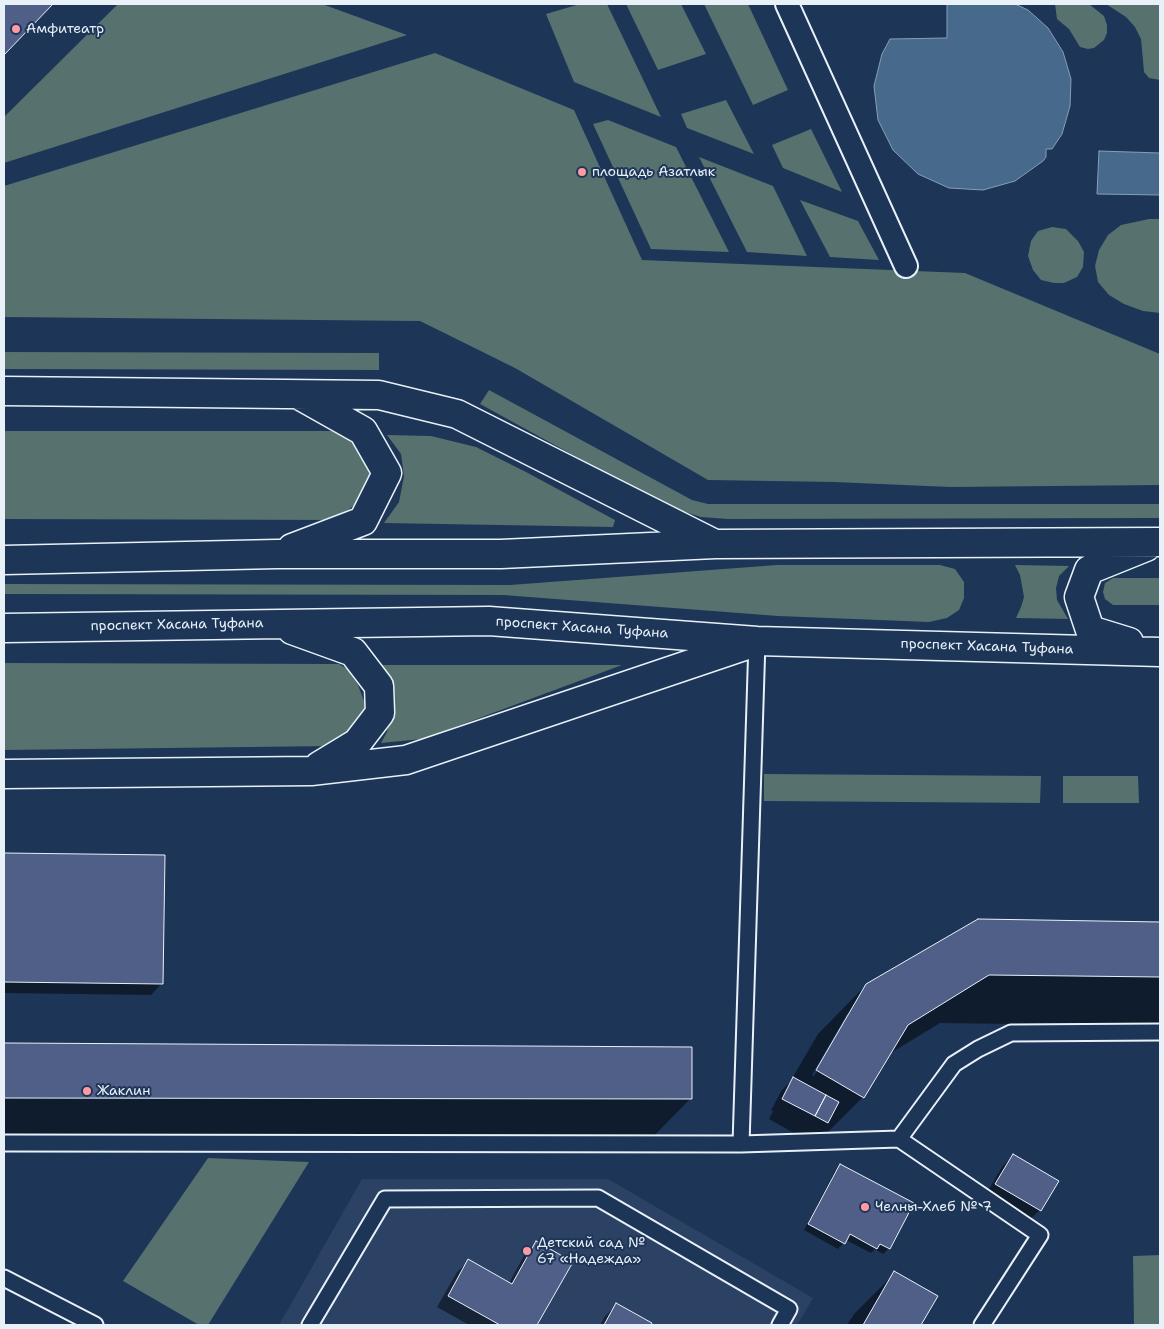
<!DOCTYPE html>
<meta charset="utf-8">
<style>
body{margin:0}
#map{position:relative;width:1164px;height:1329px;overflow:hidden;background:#1d3557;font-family:"Shantell Sans",sans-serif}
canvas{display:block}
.frame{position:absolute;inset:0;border:5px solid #e8f1f8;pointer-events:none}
</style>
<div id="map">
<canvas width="1164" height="1329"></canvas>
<div class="frame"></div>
</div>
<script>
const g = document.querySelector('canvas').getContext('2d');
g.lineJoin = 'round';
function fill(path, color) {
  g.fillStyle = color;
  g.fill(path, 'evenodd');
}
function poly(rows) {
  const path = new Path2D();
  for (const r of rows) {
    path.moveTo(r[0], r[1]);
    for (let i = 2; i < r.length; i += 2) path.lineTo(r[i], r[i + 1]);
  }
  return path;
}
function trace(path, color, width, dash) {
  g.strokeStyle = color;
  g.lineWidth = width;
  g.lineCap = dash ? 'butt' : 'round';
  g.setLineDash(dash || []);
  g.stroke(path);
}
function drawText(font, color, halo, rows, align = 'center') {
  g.font = font + ' "Shantell Sans",sans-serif';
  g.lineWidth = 4;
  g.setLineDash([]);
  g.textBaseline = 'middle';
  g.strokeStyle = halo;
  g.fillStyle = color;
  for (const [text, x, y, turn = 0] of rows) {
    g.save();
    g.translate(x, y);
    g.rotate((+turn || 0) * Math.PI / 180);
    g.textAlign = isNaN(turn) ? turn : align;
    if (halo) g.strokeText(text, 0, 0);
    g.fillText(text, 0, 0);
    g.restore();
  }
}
fill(poly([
 [362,1179,608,1179,813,1298,797,1325,279,1325]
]), '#2c4265');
fill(poly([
 [118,4,322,4,407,35,4,163,4,117],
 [580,4,607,4,661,117,574,82,546,14],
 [626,4,681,4,706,54,658,70],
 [704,4,748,4,788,90,753,105],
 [1055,4,1089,4,1104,16,1107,25,1107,33,1104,40,1094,48,1088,49,1080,47,1069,29,1057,19],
 [1106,4,1160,4,1160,80,1149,78,1144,72,1141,39,1135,27,1126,17],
 [435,53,574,110,642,260,965,273,1160,354,1160,485,950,487,834,482,708,480,515,368,420,321,4,317,4,186],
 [726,100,754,154,687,128,681,114],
 [608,120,676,147,729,252,651,249,593,124],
 [811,129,842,192,783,168,772,145],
 [699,157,773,186,807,256,747,252],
 [800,200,858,221,879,260,830,257],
 [1149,219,1160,219,1160,313,1143,311,1124,304,1109,295,1098,282,1095,266,1099,250,1108,235,1121,225],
 [1052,227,1066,229,1078,241,1084,252,1083,267,1077,277,1064,283,1054,283,1041,280,1033,270,1028,256,1031,241,1038,231],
 [4,352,379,353,379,370,4,369],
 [489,390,692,500,708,504,1160,504,1160,518,728,519,701,517,666,506,480,404],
 [4,431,332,431,342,435,363,450,371,469,369,486,361,499,337,520,4,519],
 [387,435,431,436,476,447,526,472,615,520,613,527,384,523,399,502,404,476,401,454],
 [777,565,940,565,955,569,964,582,964,598,959,610,947,618,929,622,778,616,503,595,4,594,4,584,510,585],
 [1015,565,1069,566,1059,576,1056,588,1057,600,1068,619,1016,618,1021,607,1024,597,1020,575],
 [1113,578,1160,578,1160,605,1113,605,1105,599,1103,592,1105,583],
 [4,663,339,664,347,669,358,685,366,706,361,725,333,746,4,750],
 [381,665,622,665,423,739,381,743,387,732,395,704,389,680],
 [764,774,1041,776,1040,803,764,801],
 [1063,776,1138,776,1139,803,1063,803],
 [208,1158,309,1162,208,1325,199,1325,123,1281],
 [1160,1255,1160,1325,1134,1325,1133,1256]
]), '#56716e');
const water = poly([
 [947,4,1015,4,1028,10,1048,28,1063,52,1071,79,1070,106,1062,134,1052,149,1046,149,1046,157,1043,161,1015,181,983,190,949,188,918,174,893,150,878,120,874,86,882,54,890,39,947,38,947,4],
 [1099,151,1160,153,1160,195,1097,194,1099,151]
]);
fill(water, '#46698c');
trace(water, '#879fb7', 1);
fill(poly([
 [4,4,51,4,4,53],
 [4,854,164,856,162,983,151,995,4,993],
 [978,921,1160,923,1160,1026,940,1023,889,1054,863,1097,815,1145,769,1119,773,1111,771,1110,782,1090,790,1082,818,1034,866,985],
 [847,1014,850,1014,814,1076,812,1075],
 [4,1045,691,1048,691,1098,650,1140,4,1139],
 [1014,1155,1040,1210,1028,1221,985,1196,1002,1167],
 [841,1165,912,1204,889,1248,883,1254,875,1249,871,1253,846,1240,838,1249,804,1230,835,1171],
 [536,1243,571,1263,535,1325,469,1325,437,1307,457,1272,469,1261,509,1283,525,1254],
 [895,1273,936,1297,920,1325,847,1325,854,1314],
 [617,1305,650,1324,650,1325,600,1325,605,1316]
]), '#0007');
const building = poly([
 [4,4,53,4,4,55,4,4],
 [4,853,165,855,163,984,4,982,4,853],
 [978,919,1160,922,1160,977,989,975,908,1025,864,1098,816,1070,866,984,978,919],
 [4,1043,692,1047,692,1099,4,1098,4,1043],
 [793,1077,826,1095,815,1116,782,1099,793,1077],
 [826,1095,839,1102,828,1123,815,1116,826,1095],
 [1013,1154,1059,1181,1041,1211,995,1184,1013,1154],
 [840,1164,914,1203,890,1249,880,1244,877,1249,850,1234,845,1244,808,1224,840,1164],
 [536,1241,573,1262,537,1325,500,1325,448,1296,468,1259,512,1284,536,1241],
 [894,1271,938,1296,921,1325,863,1325,894,1271],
 [616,1303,652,1323,651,1325,604,1325,616,1303]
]);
fill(building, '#4f5f87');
trace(building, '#e8f1f8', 1);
const service = poly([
 [899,1139,1040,1235,982,1325],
 [4,1143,741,1144,899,1139,954,1064,978,1049,1011,1033,1160,1032],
 [741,1144,757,641],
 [4,1278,95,1325],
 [310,1325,385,1199,598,1198,789,1309,780,1325]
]);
const pedestrian = poly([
 [787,4,906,266]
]);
const secondary = poly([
 [4,391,379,395,457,414,713,543],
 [292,548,363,521,387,473,363,431,299,395],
 [4,560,277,554,501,554,715,544,1160,542],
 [4,628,489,621,757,641,1160,652],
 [292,630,353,652,379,686,380,713,357,743,319,766],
 [1129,642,1090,630,1079,597,1089,570,1146,547],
 [4,774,311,771,406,760,747,645]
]);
trace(service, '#e8f1f8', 19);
trace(pedestrian, '#e8f1f8', 26);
trace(secondary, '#e8f1f8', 31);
trace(service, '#1d3557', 15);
trace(pedestrian, '#1d3557', 22);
trace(secondary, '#1d3557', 28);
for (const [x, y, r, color] of [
 [16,29,5,"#ff9aa2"],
 [582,172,5,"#ff9aa2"],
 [87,1091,5,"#ff9aa2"],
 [865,1207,5,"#ff9aa2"],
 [527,1251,5,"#ff9aa2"]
]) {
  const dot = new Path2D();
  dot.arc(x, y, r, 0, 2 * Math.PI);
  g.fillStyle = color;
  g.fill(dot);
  trace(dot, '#1d3557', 2);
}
drawText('14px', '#e8f1f8', '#1d3557', [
 ["Амфитеатр",26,29],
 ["площадь Азатлык",592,172],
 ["Жаклин",97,1091],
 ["Челны-Хлеб № 7",875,1207],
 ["Детский сад №",537,1243],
 ["67 «Надежда»",537,1259]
], 'left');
drawText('14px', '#e8f1f8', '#1d3557', [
 ["проспект Хасана Туфана",177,625,-1],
 ["проспект Хасана Туфана",582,628,4],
 ["проспект Хасана Туфана",987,647,2]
]);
</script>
